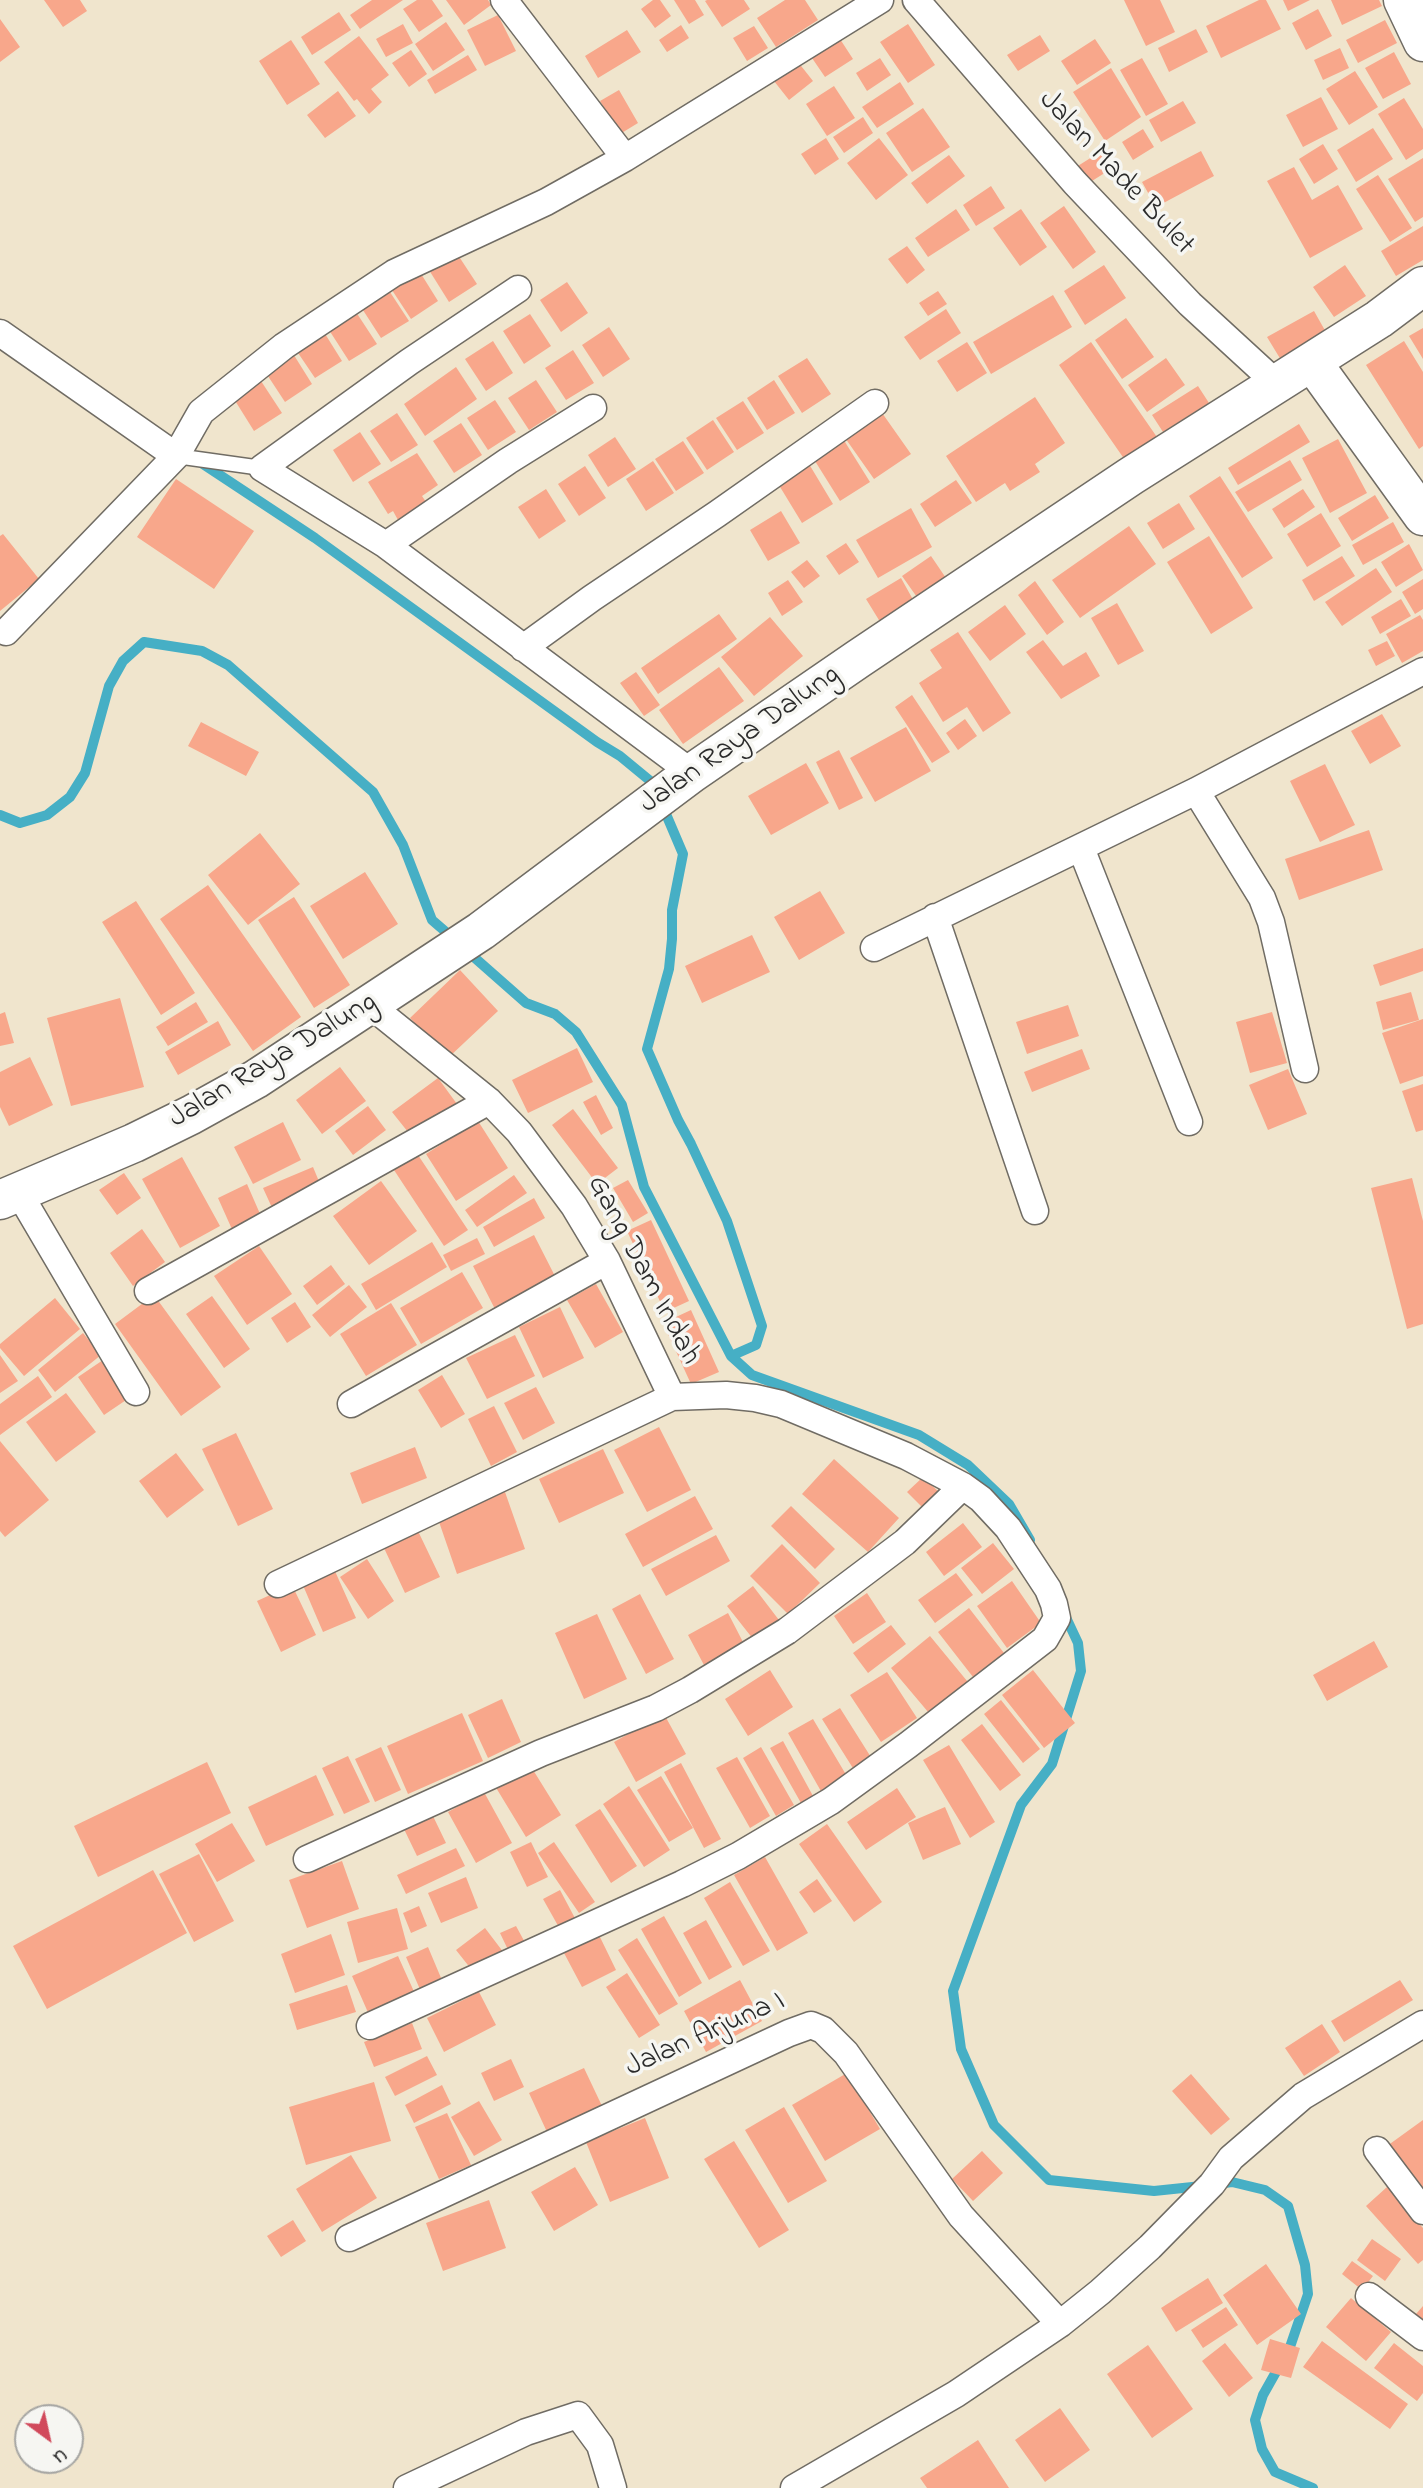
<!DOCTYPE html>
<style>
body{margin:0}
#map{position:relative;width:1423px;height:2488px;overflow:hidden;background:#f0e5cd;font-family:"Indie Flower",sans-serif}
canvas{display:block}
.north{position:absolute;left:14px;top:2404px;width:70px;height:70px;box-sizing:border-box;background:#f6f6f2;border:2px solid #a5a5a2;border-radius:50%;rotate:147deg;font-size:19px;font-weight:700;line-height:28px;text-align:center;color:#2b2b2b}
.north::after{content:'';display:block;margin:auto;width:24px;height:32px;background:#d1495b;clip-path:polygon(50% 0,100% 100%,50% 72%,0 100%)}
</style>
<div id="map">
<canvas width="1423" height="2488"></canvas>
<div class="north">U</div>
</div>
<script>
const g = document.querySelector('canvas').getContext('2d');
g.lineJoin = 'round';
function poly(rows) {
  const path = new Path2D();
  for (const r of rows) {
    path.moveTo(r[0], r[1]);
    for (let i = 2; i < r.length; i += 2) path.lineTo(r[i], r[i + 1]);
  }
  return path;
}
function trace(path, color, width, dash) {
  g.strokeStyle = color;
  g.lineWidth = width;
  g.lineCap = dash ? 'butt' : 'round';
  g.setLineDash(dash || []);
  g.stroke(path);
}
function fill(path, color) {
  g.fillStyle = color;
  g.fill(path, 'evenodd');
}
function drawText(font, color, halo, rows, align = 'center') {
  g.font = font + ' "Indie Flower",sans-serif';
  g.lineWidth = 7;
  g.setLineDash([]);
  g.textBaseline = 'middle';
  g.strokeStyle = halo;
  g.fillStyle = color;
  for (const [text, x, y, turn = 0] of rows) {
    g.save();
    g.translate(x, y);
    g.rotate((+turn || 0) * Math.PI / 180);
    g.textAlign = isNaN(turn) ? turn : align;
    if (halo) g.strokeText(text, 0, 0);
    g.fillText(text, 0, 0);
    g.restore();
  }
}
trace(poly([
 [200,462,315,538,597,742,620,756,654,784,656,789],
 [663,807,683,854,672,910,672,939,669,969,647,1049,678,1120,691,1144,727,1221,762,1326,756,1345,731,1356],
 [0,815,20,823,47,815,70,797,85,773,109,686,123,661,144,642,202,651,228,665,373,792,403,845,432,920,454,939],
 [467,951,526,1003,555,1014,576,1032,622,1105,644,1187,731,1356,752,1375,919,1435,968,1465,1009,1504,1030,1540],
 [1063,1611,1078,1643,1081,1671,1052,1764,1021,1805,953,1991,961,2049,994,2125,1049,2180,1154,2191,1202,2186],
 [1217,2184,1232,2182,1265,2190,1288,2206,1305,2265,1308,2294,1290,2347,1263,2395,1255,2420,1262,2449,1275,2472,1313,2488]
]), '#46afc5', 10);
fill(poly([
 [44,0,80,0,87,11,63,27],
 [372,0,403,0,360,29,350,15],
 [417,0,432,0,443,16,419,32,403,9],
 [446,0,488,0,491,5,464,25],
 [653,0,660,0,671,16,655,28,641,9],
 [674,0,695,0,704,15,689,24],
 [707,0,744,0,750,9,722,27,705,1],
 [785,0,805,0,818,20,776,47,757,18],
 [1124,0,1160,0,1175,32,1146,46],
 [1259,0,1266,0,1281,29,1221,58,1206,26],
 [1283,0,1310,0,1288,11],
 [1331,0,1379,0,1382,6,1342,25],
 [1318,9,1332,36,1306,50,1292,23],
 [339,12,351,30,312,55,301,37],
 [498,15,516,51,485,66,467,30],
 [0,19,20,47,0,62],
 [1385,20,1397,43,1358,63,1346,40],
 [446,22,465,50,433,71,415,44],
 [403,24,413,43,386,57,376,39],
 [908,24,935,65,908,83,880,42],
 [681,25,689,38,667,52,659,40],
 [754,26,768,48,747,61,733,38],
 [1196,29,1208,52,1169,72,1158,48],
 [627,30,641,52,598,78,585,56],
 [1040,35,1050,51,1018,71,1007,55],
 [359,36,389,75,371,89,382,102,369,114,357,99,354,101,324,62],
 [840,39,853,59,825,77,812,58],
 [1095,39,1111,63,1077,85,1061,61],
 [291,40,320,84,287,105,259,61],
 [1340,48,1349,68,1323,80,1314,60],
 [411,50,427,74,409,87,392,63],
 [1394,52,1411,84,1383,99,1365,68],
 [468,55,477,70,435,94,427,80],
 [880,58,891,75,867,91,856,73],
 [1142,58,1168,104,1146,116,1120,70],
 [798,62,813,81,789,100,774,81],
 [1111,68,1141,117,1105,141,1073,92],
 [1355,71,1378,107,1349,125,1326,89],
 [900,82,914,104,877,128,862,107],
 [834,86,855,118,827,136,806,104],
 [619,90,638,123,620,134,600,101],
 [338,91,356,116,325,138,307,115],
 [1321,97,1338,129,1303,147,1286,115],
 [1404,98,1423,129,1423,149,1406,160,1378,114],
 [1183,101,1196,123,1161,142,1149,120],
 [923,108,950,147,912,172,886,133],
 [863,117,873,133,844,153,833,137],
 [1373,128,1393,159,1356,182,1337,150],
 [1143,129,1154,147,1133,160,1122,142],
 [826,138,839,159,815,175,801,154],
 [879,138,908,175,876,200,847,163],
 [1323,144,1338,169,1314,184,1299,159],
 [1201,151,1214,176,1156,207,1142,182],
 [1100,152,1111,169,1084,186,1073,169],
 [949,155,965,176,927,204,911,183],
 [1423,158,1423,217,1415,222,1388,179],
 [1294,167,1312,200,1338,185,1363,229,1310,258,1267,181],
 [1378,175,1412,228,1390,242,1356,189],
 [991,186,1005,208,976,226,963,205],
 [1064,206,1096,252,1073,269,1040,223],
 [956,209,970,230,928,257,915,238],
 [1021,209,1047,247,1020,266,993,228],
 [1423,226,1423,260,1396,276,1381,251],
 [907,246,925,270,907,284,888,259],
 [456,252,477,284,449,302,429,270],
 [1104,265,1126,298,1085,325,1064,291],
 [1345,265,1366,296,1334,317,1313,287],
 [418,269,438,301,411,319,390,287],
 [567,282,588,313,561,332,540,300],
 [388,289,409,321,381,338,361,307],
 [938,291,947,304,928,316,919,303],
 [1053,295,1072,327,991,374,973,342],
 [946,309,961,333,920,360,904,337],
 [1314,311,1327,334,1281,360,1267,337],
 [356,312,377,344,349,361,329,330],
 [530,314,551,346,524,364,503,331],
 [1126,318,1154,357,1122,379,1095,340],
 [609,327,630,359,603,377,582,345],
 [1423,328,1423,359,1409,336],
 [322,329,342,361,315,378,294,347],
 [493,341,513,373,486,391,465,359],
 [1404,341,1423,372,1423,446,1419,449,1366,365],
 [967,342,987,373,957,392,937,361],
 [1091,342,1159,440,1127,463,1059,365],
 [573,350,594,383,566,400,545,368],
 [292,352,312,384,285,402,264,370],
 [807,358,831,394,802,413,778,376],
 [1166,358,1185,385,1147,412,1128,385],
 [456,367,477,399,425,436,404,404],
 [536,380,557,412,529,430,508,398],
 [774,380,795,413,767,430,747,398],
 [261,381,282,413,254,431,234,399],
 [1198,386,1209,403,1163,432,1152,415],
 [1035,397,1065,443,1035,464,1040,472,1010,491,1005,483,976,502,946,456],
 [495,400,516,432,488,450,467,418],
 [743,401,764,433,737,450,716,418],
 [880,410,911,454,874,479,843,435],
 [397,413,418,445,391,462,370,431],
 [713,420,734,452,707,470,686,438],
 [461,423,482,455,454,473,433,441],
 [1299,424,1310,442,1238,485,1228,468],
 [360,432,381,464,353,482,333,450],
 [840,434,870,482,840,501,810,453],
 [615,437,636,469,608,487,588,455],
 [1338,439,1367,493,1330,513,1302,458],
 [683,441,704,473,676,491,655,459],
 [417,453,438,485,422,496,426,502,398,520,393,511,388,514,368,482],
 [806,459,833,504,802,523,774,477],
 [1290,460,1302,480,1248,512,1235,492],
 [653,461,674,493,646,511,626,479],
 [585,466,606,498,579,516,558,484],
 [1220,476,1273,558,1242,578,1189,496],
 [176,479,254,531,214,589,137,537],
 [956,480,972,503,935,527,920,504],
 [546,489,566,521,539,539,518,507],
 [1303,489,1315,507,1284,528,1272,509],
 [1375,495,1389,518,1352,541,1338,518],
 [1179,503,1195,529,1163,549,1147,523],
 [911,508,932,547,878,578,856,540],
 [781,511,800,543,768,561,750,530],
 [1321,513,1341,546,1307,567,1287,534],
 [1393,522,1404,542,1363,565,1352,545],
 [1129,526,1156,564,1080,618,1052,580],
 [3,534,39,579,0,611,0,536],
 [1209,536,1253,608,1211,634,1167,562],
 [846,543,859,562,839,575,826,556],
 [1409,544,1423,570,1396,587,1381,562],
 [931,556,948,581,919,600,902,576],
 [1342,556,1355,576,1314,601,1302,580],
 [807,560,820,576,804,588,791,572],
 [1376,568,1392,592,1342,626,1325,602],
 [901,578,916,605,882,625,866,599],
 [1423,579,1423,609,1415,614,1402,592],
 [788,580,803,602,782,616,768,593],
 [1035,581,1064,622,1047,635,1018,595],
 [1401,599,1411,616,1380,634,1371,617],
 [1117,603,1144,651,1118,665,1091,618],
 [1005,605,1026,634,990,661,968,632],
 [719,614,737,639,658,694,641,668],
 [1420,615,1423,620,1423,651,1402,663,1386,634],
 [770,617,803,656,754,696,721,657],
 [958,632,1011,713,983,732,967,707,943,722,919,683,942,668,930,650],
 [1043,640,1063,666,1086,652,1100,676,1061,699,1026,652],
 [1387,641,1395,656,1376,666,1368,650],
 [719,667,744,701,683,744,659,710],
 [636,672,660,705,644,716,620,683],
 [912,695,950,752,932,763,895,707],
 [1382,714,1401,746,1370,764,1351,731],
 [965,719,977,736,958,750,946,733],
 [201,722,259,752,246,776,188,746],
 [906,727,931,771,875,802,850,758],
 [839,750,863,798,839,810,816,762],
 [806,763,829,803,771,835,748,796],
 [1325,764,1355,825,1320,842,1290,781],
 [1369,830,1383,870,1299,900,1285,859],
 [260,833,300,884,248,925,208,875],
 [365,872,398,924,343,959,310,906],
 [208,885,301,1017,253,1051,160,919],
 [820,891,845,933,799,960,774,917],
 [294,897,350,985,314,1008,258,920],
 [136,901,195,993,161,1015,102,922],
 [752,935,770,972,702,1003,685,966],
 [1423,948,1423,971,1380,986,1373,965],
 [460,970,498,1011,448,1058,410,1018],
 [1411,992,1419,1020,1383,1030,1376,1002],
 [120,998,144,1087,71,1106,47,1018],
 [196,1002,208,1022,168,1046,156,1027],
 [1068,1005,1079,1036,1027,1054,1016,1022],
 [5,1012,14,1043,0,1046,0,1014],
 [1272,1012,1287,1063,1250,1073,1236,1022],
 [1423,1019,1423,1076,1400,1084,1382,1033],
 [218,1021,231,1045,178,1075,165,1052],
 [577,1048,593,1082,528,1113,512,1080],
 [1082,1049,1090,1069,1032,1092,1024,1072],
 [30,1057,53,1105,9,1126,0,1107,0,1072],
 [340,1067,366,1101,322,1134,296,1100],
 [1288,1069,1307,1114,1268,1130,1249,1085],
 [438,1078,457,1104,412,1137,392,1112],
 [1423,1084,1423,1130,1416,1132,1402,1091],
 [596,1095,613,1128,601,1135,583,1102],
 [368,1106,386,1130,353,1155,335,1131],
 [573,1109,618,1168,597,1184,552,1125],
 [478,1121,508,1168,456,1201,426,1154],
 [283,1122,301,1160,253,1184,234,1147],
 [418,1155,468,1230,444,1246,394,1170],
 [182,1157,220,1226,180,1248,142,1179],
 [313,1167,323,1191,274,1212,263,1188],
 [124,1173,141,1198,117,1215,99,1190],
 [514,1175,527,1193,477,1227,465,1210],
 [1412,1178,1423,1221,1423,1324,1407,1329,1371,1188],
 [628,1180,648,1213,633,1222,613,1188],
 [381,1181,417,1231,369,1265,333,1216],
 [247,1184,264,1223,235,1236,218,1198],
 [534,1198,545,1218,494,1247,483,1227],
 [651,1220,689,1301,665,1312,627,1231],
 [142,1229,165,1262,133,1286,110,1253],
 [534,1235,558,1282,497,1313,473,1266],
 [477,1238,485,1254,451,1271,443,1255],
 [432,1242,447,1267,376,1310,361,1284],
 [259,1246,292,1294,247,1325,214,1276],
 [331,1265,345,1284,317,1305,303,1286],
 [462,1272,483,1308,421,1344,400,1308],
 [596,1284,623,1332,595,1348,567,1300],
 [349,1285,367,1307,330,1337,312,1315],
 [154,1295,221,1387,181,1416,115,1324],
 [212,1296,250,1349,224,1368,186,1314],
 [55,1298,80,1329,24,1376,0,1348,0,1344],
 [295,1302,311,1327,287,1343,271,1318],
 [391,1303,417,1345,366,1376,340,1334],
 [560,1307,584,1358,543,1378,519,1327],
 [691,1310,719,1372,691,1384,663,1323],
 [83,1333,101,1355,55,1392,38,1370],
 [515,1335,535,1376,487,1399,466,1358],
 [0,1355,18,1381,0,1393],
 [106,1358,132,1396,104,1415,78,1377],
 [442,1375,465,1414,441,1428,418,1390],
 [38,1376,52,1397,0,1435,0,1404],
 [536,1387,555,1423,523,1440,504,1403],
 [66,1393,96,1432,56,1462,26,1422],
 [494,1406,517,1452,491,1466,468,1419],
 [659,1427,691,1490,647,1512,614,1450],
 [236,1433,273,1509,238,1526,202,1449],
 [0,1441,49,1500,5,1537,0,1531],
 [415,1447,427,1478,362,1504,350,1473],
 [603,1449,624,1493,559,1523,539,1479],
 [176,1453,204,1490,167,1518,139,1481],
 [834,1459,899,1518,868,1552,802,1494],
 [923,1477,942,1495,926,1511,907,1492],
 [505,1492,525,1549,457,1574,437,1516],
 [695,1496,713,1529,643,1567,625,1534],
 [791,1506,835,1549,815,1569,771,1526],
 [963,1523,982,1547,944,1576,926,1552],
 [418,1531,440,1577,405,1593,384,1548],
 [716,1535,730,1561,666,1596,651,1569],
 [993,1543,1014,1569,982,1594,961,1568],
 [782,1544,820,1583,788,1614,750,1576],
 [367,1559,394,1601,368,1619,340,1577],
 [334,1569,356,1618,323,1632,302,1583],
 [956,1573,973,1595,935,1623,918,1600],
 [1012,1581,1041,1623,1007,1648,977,1606],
 [292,1585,316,1635,281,1652,257,1601],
 [753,1586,782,1624,757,1644,727,1606],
 [867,1593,886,1622,853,1644,834,1616],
 [640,1594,674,1659,646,1674,612,1609],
 [969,1608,1004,1653,973,1677,938,1632],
 [728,1613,744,1644,704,1665,688,1635],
 [597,1614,627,1679,584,1699,555,1633],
 [891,1625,906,1644,868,1673,853,1653],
 [930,1636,972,1687,934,1719,891,1668],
 [1374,1641,1388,1667,1327,1701,1313,1675],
 [770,1670,793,1707,748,1736,725,1699],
 [1033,1670,1075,1723,1044,1748,1002,1695],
 [887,1672,917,1718,881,1742,850,1695],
 [502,1699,521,1742,488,1758,468,1715],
 [1001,1700,1040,1749,1023,1763,984,1714],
 [840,1708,874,1762,856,1773,822,1719],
 [462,1713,483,1761,408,1794,387,1746],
 [664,1714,686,1754,636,1782,614,1742],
 [813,1719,848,1778,822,1793,788,1733],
 [982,1724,1021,1775,1000,1791,961,1740],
 [783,1741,813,1796,801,1803,770,1748],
 [949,1745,995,1822,970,1838,923,1760],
 [381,1747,401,1790,375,1802,355,1759],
 [761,1747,794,1805,776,1816,743,1758],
 [348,1756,370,1802,344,1814,322,1768],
 [737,1757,770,1816,750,1828,716,1768],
 [207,1762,231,1813,98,1877,74,1826],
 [681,1763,721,1839,704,1848,664,1772],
 [530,1765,561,1815,526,1837,495,1786],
 [316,1775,334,1815,266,1846,248,1807],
 [661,1776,693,1828,669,1842,637,1790],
 [629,1786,670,1850,644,1867,603,1804],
 [897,1788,916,1817,866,1850,847,1822],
 [484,1792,512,1843,476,1863,448,1812],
 [945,1807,961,1844,923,1860,908,1823],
 [600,1809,637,1866,611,1883,575,1825],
 [432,1814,446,1843,417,1856,403,1827],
 [232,1823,255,1861,217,1882,195,1844],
 [827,1824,882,1902,854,1922,799,1844],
 [531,1842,548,1877,527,1887,510,1852],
 [554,1842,595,1902,579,1913,538,1853],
 [456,1848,465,1866,406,1894,397,1875],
 [199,1854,234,1921,194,1942,159,1874],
 [765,1857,808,1933,777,1951,734,1875],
 [342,1861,359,1909,307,1928,289,1880],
 [153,1870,187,1933,47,2009,13,1946],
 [466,1877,478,1908,441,1923,428,1893],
 [817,1879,832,1901,814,1913,799,1892],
 [730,1882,770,1951,743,1966,704,1898],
 [560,1890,577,1922,561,1931,543,1899],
 [419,1906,427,1926,411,1933,403,1913],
 [397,1908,408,1949,358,1963,347,1922],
 [664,1916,702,1983,679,1997,641,1929],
 [706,1920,732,1967,709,1980,683,1933],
 [516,1926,528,1948,511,1956,500,1933],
 [485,1928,504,1953,475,1974,456,1950],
 [331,1934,345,1975,295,1993,281,1954],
 [599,1935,616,1970,582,1987,564,1953],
 [637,1938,678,2004,659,2015,618,1950],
 [428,1947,444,1985,422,1994,406,1957],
 [398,1956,416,1996,370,2017,352,1976],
 [627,1973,660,2025,639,2038,606,1987],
 [740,1980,762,2021,706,2052,684,2011],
 [1400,1980,1413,2000,1344,2042,1331,2021],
 [347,1985,356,2012,297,2030,289,2004],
 [479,1992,496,2025,444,2052,427,2018],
 [412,2023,422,2049,374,2067,364,2042],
 [1322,2024,1340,2052,1304,2076,1285,2048],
 [427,2056,437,2075,395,2096,385,2077],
 [511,2059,524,2087,494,2101,481,2073],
 [584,2068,602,2106,547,2132,529,2093],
 [847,2073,880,2129,825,2161,792,2105],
 [1191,2074,1230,2119,1211,2135,1172,2091],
 [374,2082,391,2141,306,2165,289,2107],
 [442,2085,451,2104,414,2123,405,2105],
 [479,2101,502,2140,474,2156,451,2117],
 [784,2107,827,2181,788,2203,745,2130],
 [447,2113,471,2165,439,2179,415,2127],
 [645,2118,669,2178,610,2202,586,2142],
 [1423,2120,1423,2196,1387,2146],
 [734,2141,789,2230,759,2248,704,2159],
 [982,2151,1003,2173,973,2201,952,2179],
 [351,2155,377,2198,322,2232,296,2189],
 [575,2167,598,2205,554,2231,531,2192],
 [1387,2187,1423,2228,1423,2260,1418,2264,1366,2206],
 [489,2200,506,2248,443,2271,426,2223],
 [293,2220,306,2241,281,2257,267,2236],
 [1372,2239,1401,2259,1385,2281,1357,2260],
 [1352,2261,1373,2276,1362,2290,1342,2274],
 [1266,2264,1301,2314,1257,2345,1223,2295],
 [1208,2278,1223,2303,1176,2332,1161,2308],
 [1351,2298,1391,2332,1366,2361,1326,2327],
 [1423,2306,1423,2320,1416,2314],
 [1226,2307,1238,2325,1203,2348,1191,2330],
 [1270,2339,1300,2348,1291,2378,1261,2370],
 [1322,2341,1408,2404,1390,2429,1303,2367],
 [1225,2343,1253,2378,1229,2397,1202,2361],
 [1394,2343,1423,2366,1423,2393,1417,2401,1374,2368],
 [1148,2345,1193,2409,1152,2438,1107,2374],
 [1060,2408,1090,2450,1045,2482,1015,2440],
 [978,2440,1009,2488,927,2488,920,2478]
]), '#f8a78b');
const lane = poly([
 [176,456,262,468]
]);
const street = poly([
 [504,0,625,158],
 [916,0,1075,183,1190,304,1276,383],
 [518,289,409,362,262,468,386,545,692,773],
 [0,333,176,456],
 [386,545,508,461,593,408],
 [6,632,176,456,201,412,284,346,394,273,546,202,625,158,880,0],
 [523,648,592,598,717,514,875,403],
 [1196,791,1262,898,1271,922,1305,1069],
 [1081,848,1189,1122],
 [935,917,1035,1211],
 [874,948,1196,791,1423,671],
 [370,1005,489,1101,519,1132,574,1206,607,1261,672,1397],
 [19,1193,136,1392],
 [148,1291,489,1101],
 [351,1404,607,1261],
 [278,1584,672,1397,726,1395,755,1398,781,1404,906,1456,963,1486,981,1499,1008,1528,1048,1589,1054,1604,1057,1618,1045,1639,908,1745,831,1801,738,1856,682,1884,370,2026],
 [307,1859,541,1753,656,1708,690,1690,787,1631,905,1542,963,1486],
 [1377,2150,1423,2211],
 [349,2238,789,2033,811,2025,823,2030,846,2053,961,2216,1060,2324],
 [1369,2296,1423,2337],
 [407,2488,526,2432,578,2415,600,2445,613,2488],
 [794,2488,956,2394,1060,2324,1100,2292,1150,2247,1212,2184,1231,2158,1303,2096,1423,2024]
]);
const secondary = poly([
 [1403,0,1423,42],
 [1312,362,1423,516],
 [0,1200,134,1143,191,1115,256,1079,481,931,692,773,858,659,1131,476,1379,319,1423,286]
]);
trace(lane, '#706c64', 17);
trace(street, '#706c64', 29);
trace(secondary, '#706c64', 41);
trace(lane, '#fff', 14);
trace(street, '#fff', 26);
trace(secondary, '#fff', 38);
drawText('30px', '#2b2b2b', '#f6f6f2', [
 ["Jalan Made Bulet",1115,174,47],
 ["Jalan Raya Dalung",741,741,-35],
 ["Jalan Raya Dalung",274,1062,-31],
 ["Gang Dam Indah",642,1271,62],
 ["Jalan Arjuna I",706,2036,-24]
]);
</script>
